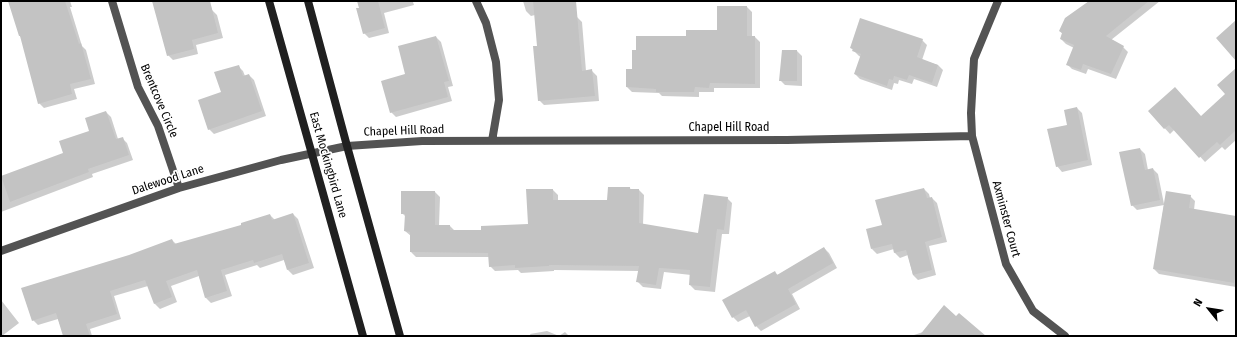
<!DOCTYPE html>
<style>
body{margin:0}
#map{position:relative;width:1237px;height:337px;overflow:hidden;background:#fff;font-family:"Fira Sans Condensed",sans-serif}
canvas{display:block}
.frame{position:absolute;inset:0;border:2px solid #000;pointer-events:none}
.north{position:absolute;left:1189px;top:289px;width:40px;height:40px;-webkit-text-stroke:3px #fff;paint-order:stroke;rotate:300deg;font-size:11px;font-weight:700;line-height:16px;text-align:center;color:#000}
.north::after{content:'';display:block;margin:auto;width:14px;height:18px;background:#000;clip-path:polygon(50% 0,100% 100%,50% 72%,0 100%)}
</style>
<div id="map">
<canvas width="1237" height="337"></canvas>
<div class="frame"></div>
<div class="north">N</div>
</div>
<script>
const g = document.querySelector('canvas').getContext('2d');
g.lineJoin = 'round';
function fill(path, color) {
  g.fillStyle = color;
  g.fill(path, 'evenodd');
}
function poly(rows) {
  const path = new Path2D();
  for (const r of rows) {
    path.moveTo(r[0], r[1]);
    for (let i = 2; i < r.length; i += 2) path.lineTo(r[i], r[i + 1]);
  }
  return path;
}
function trace(path, color, width, dash) {
  g.strokeStyle = color;
  g.lineWidth = width;
  g.lineCap = dash ? 'butt' : 'round';
  g.setLineDash(dash || []);
  g.stroke(path);
}
function drawText(font, color, halo, rows, align = 'center') {
  g.font = font + ' "Fira Sans Condensed",sans-serif';
  g.lineWidth = 3.5;
  g.setLineDash([]);
  g.textBaseline = 'middle';
  g.strokeStyle = halo;
  g.fillStyle = color;
  for (const [text, x, y, turn = 0] of rows) {
    g.save();
    g.translate(x, y);
    g.rotate((+turn || 0) * Math.PI / 180);
    g.textAlign = isNaN(turn) ? turn : align;
    if (halo) g.strokeText(text, 0, 0);
    g.fillText(text, 0, 0);
    g.restore();
  }
}
fill(poly([
 [16,1,70,1,72,7,70,7,82,46,86,50,95,84,74,89,77,99,44,108,39,103,21,37,20,36],
 [153,1,209,1,212,10,217,15,223,38,196,45,198,54,173,60,168,55],
 [358,1,417,1,413,2,414,5,384,13,389,33,369,38,364,33],
 [523,1,568,1,577,17,582,22,586,71,592,71,597,76,599,101,544,105,539,100,538,47,535,15,531,16,526,11],
 [1090,1,1160,1,1111,40,1123,47,1128,52,1116,79,1088,69,1086,74,1072,69,1067,64,1074,48,1066,44,1061,39,1063,34,1060,31],
 [718,7,747,7,752,12,752,37,755,37,760,42,760,88,714,88,714,92,699,92,699,97,662,96,659,93,632,92,627,87,633,70,687,37,718,31],
 [436,37,441,42,453,86,448,87,452,101,396,117,391,112,407,75],
 [922,40,927,45,922,60,938,65,943,70,937,87,914,79,912,84,899,80,898,84,894,83,892,90,860,79,855,74,861,57,859,56,851,48],
 [797,51,802,56,802,86,785,85,780,80],
 [238,66,243,71,245,76,249,75,254,80,266,116,214,134,209,129,222,93],
 [1236,69,1236,140,1225,150,1222,147,1205,162,1175,129,1170,134,1149,111,1201,117,1227,94],
 [1077,108,1082,113,1092,165,1062,172,1057,166,1068,126],
 [106,112,111,117,118,139,122,138,127,143,133,160,92,174,93,177,1,212,1,177,65,153,91,131],
 [1140,149,1145,154,1148,170,1153,169,1158,174,1164,204,1190,196,1195,201,1194,210,1236,217,1236,287,1159,274,1154,269,1164,205,1137,210,1132,205],
 [630,188,631,190,639,190,644,195,643,225,699,234,727,198,732,203,729,234,722,234,715,292,695,290,690,285,691,275,664,272,661,289,643,287,638,282,639,271,554,270,554,271,521,273,518,270,495,271,490,266,489,257,416,257,411,252,411,236,405,231,406,217,402,213,435,192,440,197,439,226,450,226,455,231,482,231,529,225,553,190,558,195,558,201,608,201],
 [924,189,929,194,930,198,932,198,937,203,947,242,929,246,936,275,918,280,913,275,908,255,900,258,895,253,894,249,877,254,872,249,883,225],
 [293,214,298,219,314,268,293,275,288,270,284,260,260,268,257,265,225,275,232,296,211,303,206,298,199,276,171,286,177,302,160,309,155,304,148,286,114,296,121,319,90,329,92,336,64,336,58,319,38,325,33,320,130,256,172,240,177,245,243,226,270,215,275,220],
 [824,248,829,253,837,268,792,294,800,309,761,331,756,326,750,316,738,322,733,317,774,272,778,275],
 [1,300,19,323,2,336,1,336],
 [957,317,985,336,911,336,923,332],
 [547,331,559,336,565,332,569,336,531,336,530,334]
]), '#0003');
fill(poly([
 [8,1,65,1,79,44,81,43,91,79,70,84,72,94,38,104,20,36,19,36],
 [152,1,210,1,218,33,192,40,194,49,167,56],
 [357,1,378,1,385,28,363,34,356,8,359,8],
 [533,1,576,1,582,71,592,69,595,96,538,101,533,46,537,46],
 [1089,1,1149,1,1106,36,1124,46,1111,74,1083,64,1081,70,1066,65,1074,45,1060,39,1062,33,1059,31,1065,18],
 [717,6,747,6,747,36,755,36,755,84,710,83,709,88,695,87,694,92,656,92,656,89,626,87,626,69,632,69,632,50,636,50,636,36,686,36,686,30,717,30],
 [860,18,923,39,917,57,938,65,932,83,909,75,907,80,894,76,893,80,889,79,887,86,854,74,861,54,852,51,853,49,850,48],
 [1236,20,1236,61,1216,38],
 [436,36,449,81,444,82,448,97,390,113,381,81,405,74,398,46],
 [782,50,797,50,797,81,779,81],
 [239,65,243,76,249,74,262,111,208,130,198,100,221,92,214,72],
 [1236,68,1236,130,1220,145,1217,142,1199,158,1169,125,1164,129,1148,111,1175,87,1201,116,1225,94,1217,85],
 [1077,107,1088,160,1056,167,1047,129,1067,125,1064,110],
 [106,111,116,139,123,137,129,155,88,169,89,172,10,202,1,176,63,153,59,141,89,131,85,118],
 [1140,148,1145,170,1153,168,1160,200,1131,206,1119,152],
 [608,187,630,187,630,189,639,189,639,223,698,233,704,194,728,197,724,230,717,229,710,287,689,285,690,270,659,268,656,285,636,282,639,266,549,265,549,266,515,268,515,265,489,267,488,253,410,252,410,232,404,231,405,214,401,214,401,191,435,191,435,225,450,225,450,230,481,230,481,226,528,224,526,189,553,189,553,200,607,200],
 [924,188,927,198,932,197,942,237,925,242,932,270,913,275,906,250,894,253,892,244,871,249,866,229,882,225,875,200],
 [1166,191,1191,195,1189,208,1236,216,1236,269,1234,283,1153,269],
 [293,213,309,263,287,270,282,254,254,263,253,260,221,270,227,291,205,298,197,270,166,281,172,297,154,304,145,280,110,291,117,314,86,324,90,336,63,336,56,313,32,321,21,288,129,255,172,239,174,244,241,225,241,223,270,214,272,220],
 [824,247,833,263,788,289,796,304,755,327,746,310,732,318,722,300,775,271,777,275],
 [944,305,956,316,959,313,986,336,919,336]
]), '#c3c3c3');
trace(poly([
 [112,1,138,87,158,126,179,188],
 [476,1,486,23,496,62,499,100,492,141],
 [998,1,974,59,971,113,972,136,1006,264,1033,311,1065,336],
 [1,251,179,188,281,160,347,146,422,141,787,140,972,136]
]), '#535353', 8);
trace(poly([
 [269,1,363,336],
 [308,1,347,146,400,336]
]), '#202020', 8);
drawText('12px', '#000', '#fff', [
 ["Brentcove Circle",159,101,67],
 ["Chapel Hill Road",729,128],
 ["Chapel Hill Road",404,131,-2],
 ["East Mockingbird Lane",328,165,74],
 ["Dalewood Lane",168,180,-18],
 ["Axminster Court",1006,219,75]
]);
</script>
